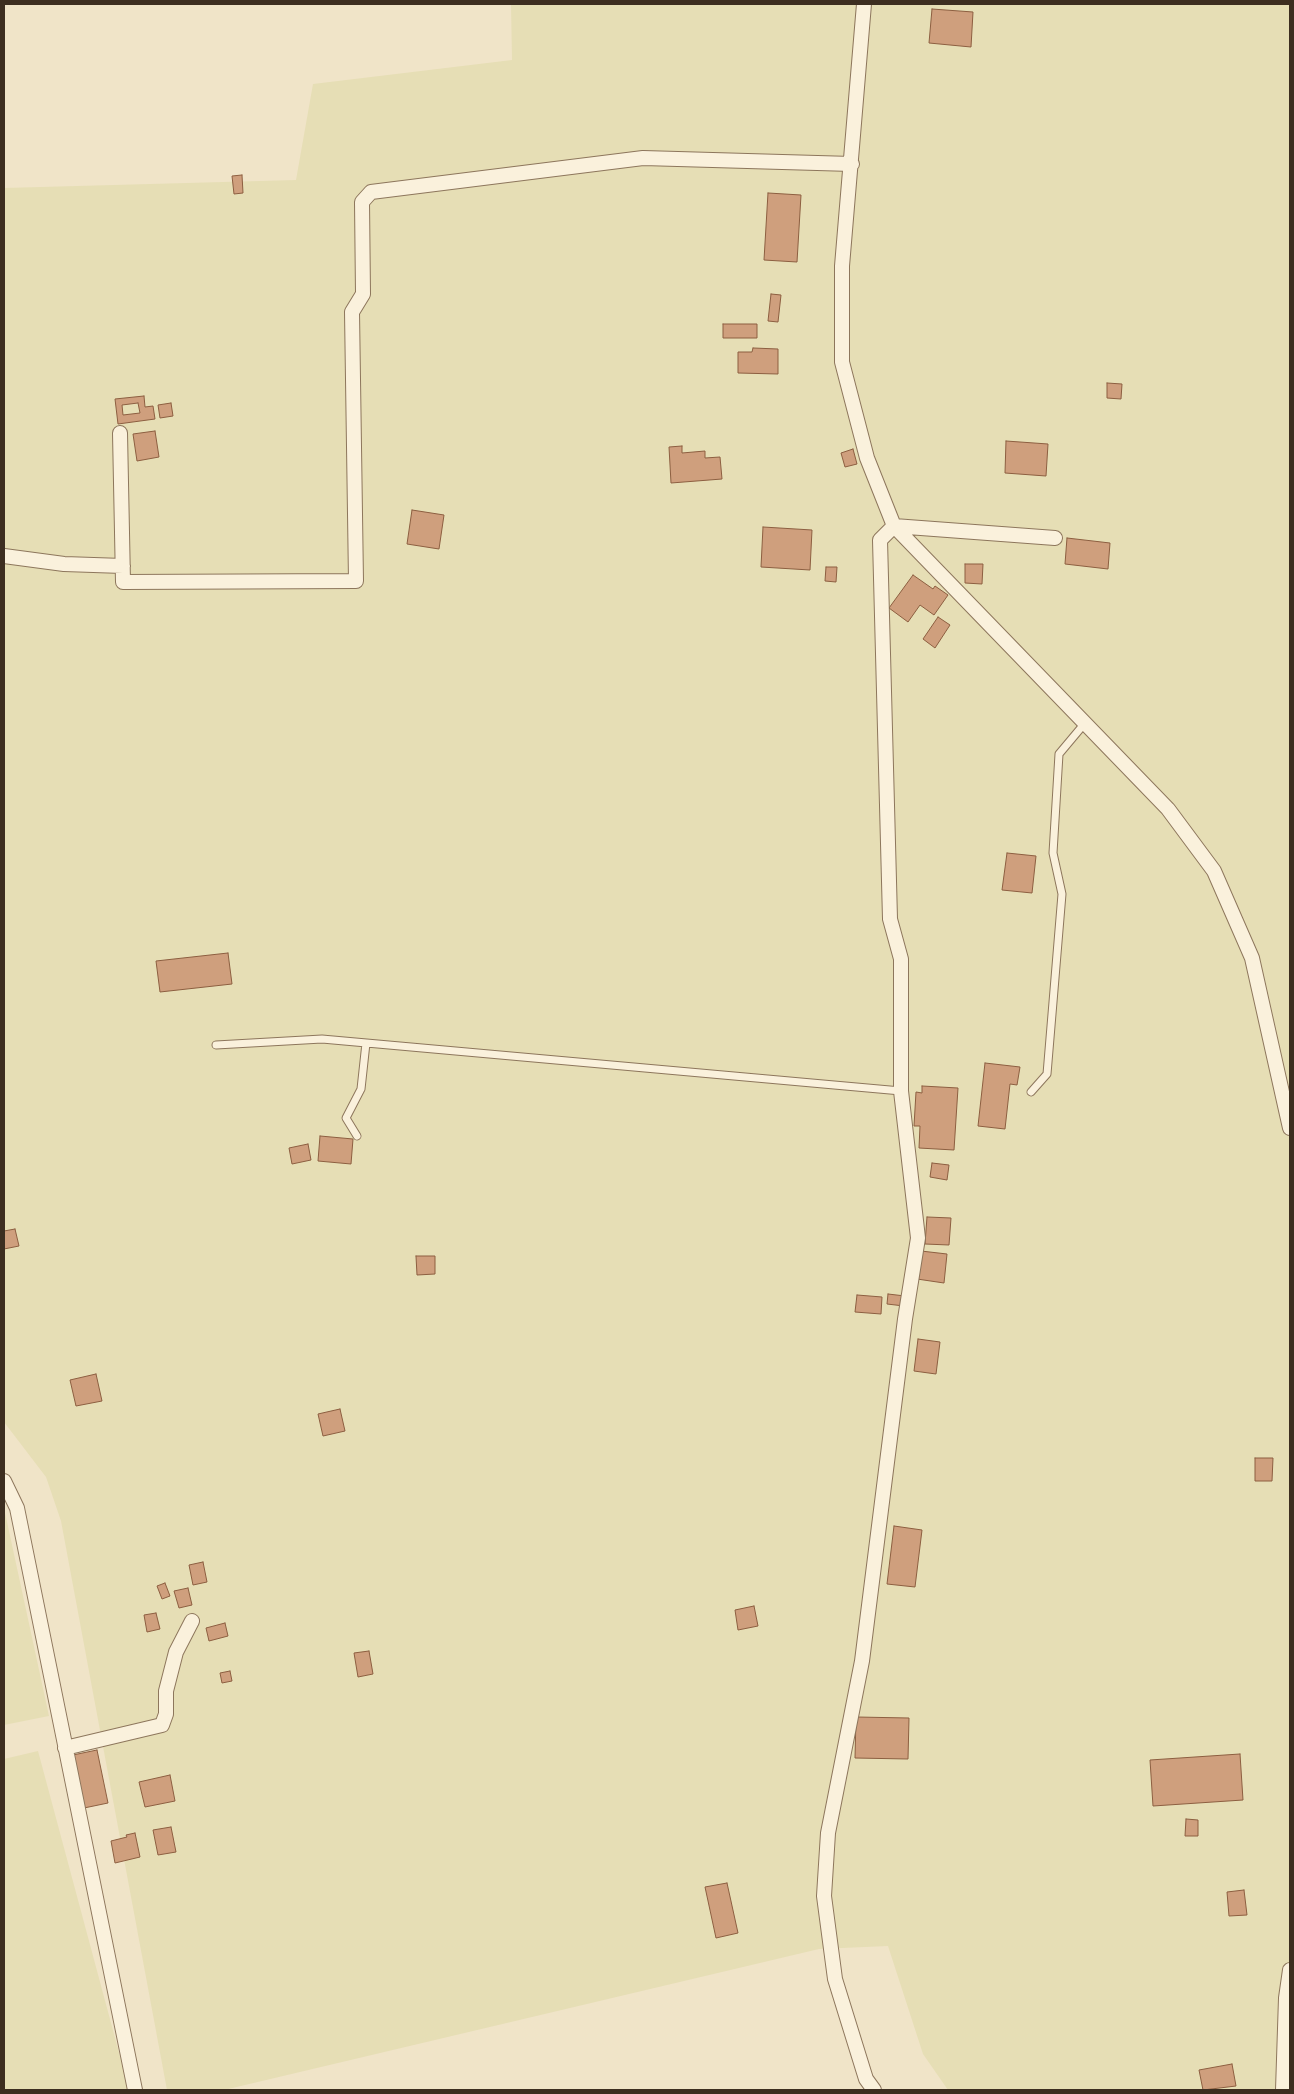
<!DOCTYPE html>
<style>
body{margin:0}
#map{position:relative;width:1294px;height:2094px;overflow:hidden;background:#f0e4c8;font-family:"Source Serif 4",serif}
canvas{display:block}
.frame{position:absolute;inset:0;border:5px solid #3d2e20;pointer-events:none}
</style>
<div id="map">
<canvas width="1294" height="2094"></canvas>
<div class="frame"></div>
</div>
<script>
const g = document.querySelector('canvas').getContext('2d');
g.lineJoin = 'round';
function fill(path, color) {
  g.fillStyle = color;
  g.fill(path, 'evenodd');
}
function poly(rows) {
  const path = new Path2D();
  for (const r of rows) {
    path.moveTo(r[0], r[1]);
    for (let i = 2; i < r.length; i += 2) path.lineTo(r[i], r[i + 1]);
  }
  return path;
}
function trace(path, color, width, dash) {
  g.strokeStyle = color;
  g.lineWidth = width;
  g.lineCap = dash ? 'butt' : 'round';
  g.setLineDash(dash || []);
  g.stroke(path);
}
fill(poly([
 [511,4,1290,4,1290,2090,948,2090,923,2054,888,1946,819,1949,224,2090,167,2090,61,1521,46,1477,4,1422,4,188,296,180,313,84,512,60],
 [4,1508,49,1716,4,1725],
 [38,1751,129,2090,4,2090,4,1759]
]), '#e6deb5');
const building = poly([
 [932,9,973,12,971,47,929,43,932,9],
 [242,175,243,193,234,194,232,176,242,175],
 [768,193,801,195,797,262,764,260,768,193],
 [771,294,781,295,778,322,768,321,771,294],
 [723,324,757,324,757,338,723,338,723,324],
 [753,348,778,349,778,374,738,373,738,352,752,352,753,348],
 [1107,383,1122,384,1121,399,1107,398,1107,383],
 [144,396,145,407,153,406,155,419,118,424,115,399,144,396],
 [138,403,140,413,123,415,122,405,138,403],
 [171,403,173,416,160,418,158,405,171,403],
 [155,431,159,457,137,461,133,434,155,431],
 [1006,441,1048,444,1046,476,1005,473,1006,441],
 [682,446,682,453,705,451,705,458,720,457,722,479,671,483,669,447,682,446],
 [853,449,857,464,845,467,841,453,853,449],
 [412,510,444,515,439,549,407,544,412,510],
 [763,527,812,530,810,570,761,567,763,527],
 [1067,538,1110,543,1108,569,1065,564,1067,538],
 [965,564,983,564,982,584,965,583,965,564],
 [826,567,837,567,836,582,825,581,826,567],
 [913,575,933,589,935,586,948,595,934,615,920,605,908,622,889,608,913,575],
 [938,617,950,625,935,648,923,639,938,617],
 [1007,853,1036,856,1032,893,1002,890,1007,853],
 [228,953,232,984,160,992,156,961,228,953],
 [985,1063,1020,1067,1017,1085,1010,1084,1005,1129,978,1126,985,1063],
 [922,1086,958,1088,954,1150,919,1148,920,1126,914,1126,916,1092,922,1093,922,1086],
 [320,1136,353,1139,351,1164,318,1161,320,1136],
 [308,1144,311,1160,292,1164,289,1148,308,1144],
 [932,1163,949,1165,947,1180,930,1177,932,1163],
 [927,1217,951,1218,949,1245,925,1244,927,1217],
 [15,1229,19,1246,4,1249,4,1231,15,1229],
 [921,1251,947,1254,944,1283,917,1279,921,1251],
 [416,1256,435,1256,435,1274,417,1275,416,1256],
 [888,1294,905,1296,904,1306,887,1304,888,1294],
 [857,1295,882,1297,881,1314,855,1312,857,1295],
 [918,1339,940,1342,936,1374,914,1371,918,1339],
 [96,1374,102,1401,76,1406,70,1380,96,1374],
 [340,1409,345,1431,323,1436,318,1414,340,1409],
 [1255,1458,1273,1458,1272,1481,1255,1481,1255,1458],
 [894,1526,922,1530,915,1587,887,1584,894,1526],
 [203,1562,207,1582,193,1585,189,1565,203,1562],
 [165,1583,170,1596,162,1599,157,1586,165,1583],
 [188,1588,192,1605,179,1608,174,1591,188,1588],
 [754,1606,758,1626,738,1630,735,1610,754,1606],
 [156,1613,160,1629,147,1632,144,1615,156,1613],
 [225,1623,228,1636,209,1641,206,1628,225,1623],
 [369,1651,373,1674,358,1677,354,1653,369,1651],
 [230,1671,232,1681,222,1683,220,1673,230,1671],
 [856,1717,909,1718,908,1759,855,1758,856,1717],
 [97,1750,108,1803,84,1808,73,1755,97,1750],
 [1240,1754,1243,1800,1153,1806,1150,1760,1240,1754],
 [170,1775,175,1801,145,1807,139,1782,170,1775],
 [1186,1819,1198,1820,1198,1836,1185,1836,1186,1819],
 [171,1827,176,1852,158,1855,153,1830,171,1827],
 [135,1833,140,1857,115,1863,111,1841,127,1837,126,1835,135,1833],
 [727,1883,738,1933,716,1938,705,1887,727,1883],
 [1244,1890,1247,1915,1229,1916,1227,1892,1244,1890],
 [1232,2064,1236,2086,1203,2090,1199,2070,1232,2064]
]);
fill(building, '#cf9f7d');
trace(building, '#8d5f41', 1);
const service = poly([
 [216,1045,322,1039,901,1091],
 [1031,1092,1047,1074,1062,894,1053,853,1059,754,1085,723],
 [357,1136,346,1118,361,1089,366,1043]
]);
const minor = poly([
 [864,4,842,266,842,362,867,458,894,526,1168,809,1214,871,1252,958,1290,1128],
 [120,433,123,582,356,581,352,312,363,294,362,202,371,192,643,158,852,164],
 [4,556,64,564,123,566],
 [4,1481,17,1508,135,2090],
 [65,1748,162,1725,166,1714,166,1691,176,1652,192,1621],
 [874,2090,866,2079,835,1979,824,1896,828,1833,862,1661,905,1319,918,1238,901,1091,901,959,890,919,880,540,894,526,1055,538],
 [1283,2090,1286,1998,1290,1970]
]);
trace(service, '#8d765c', 9);
trace(minor, '#8d765c', 16);
trace(service, '#faf1dc', 7);
trace(minor, '#faf1dc', 14);
</script>
